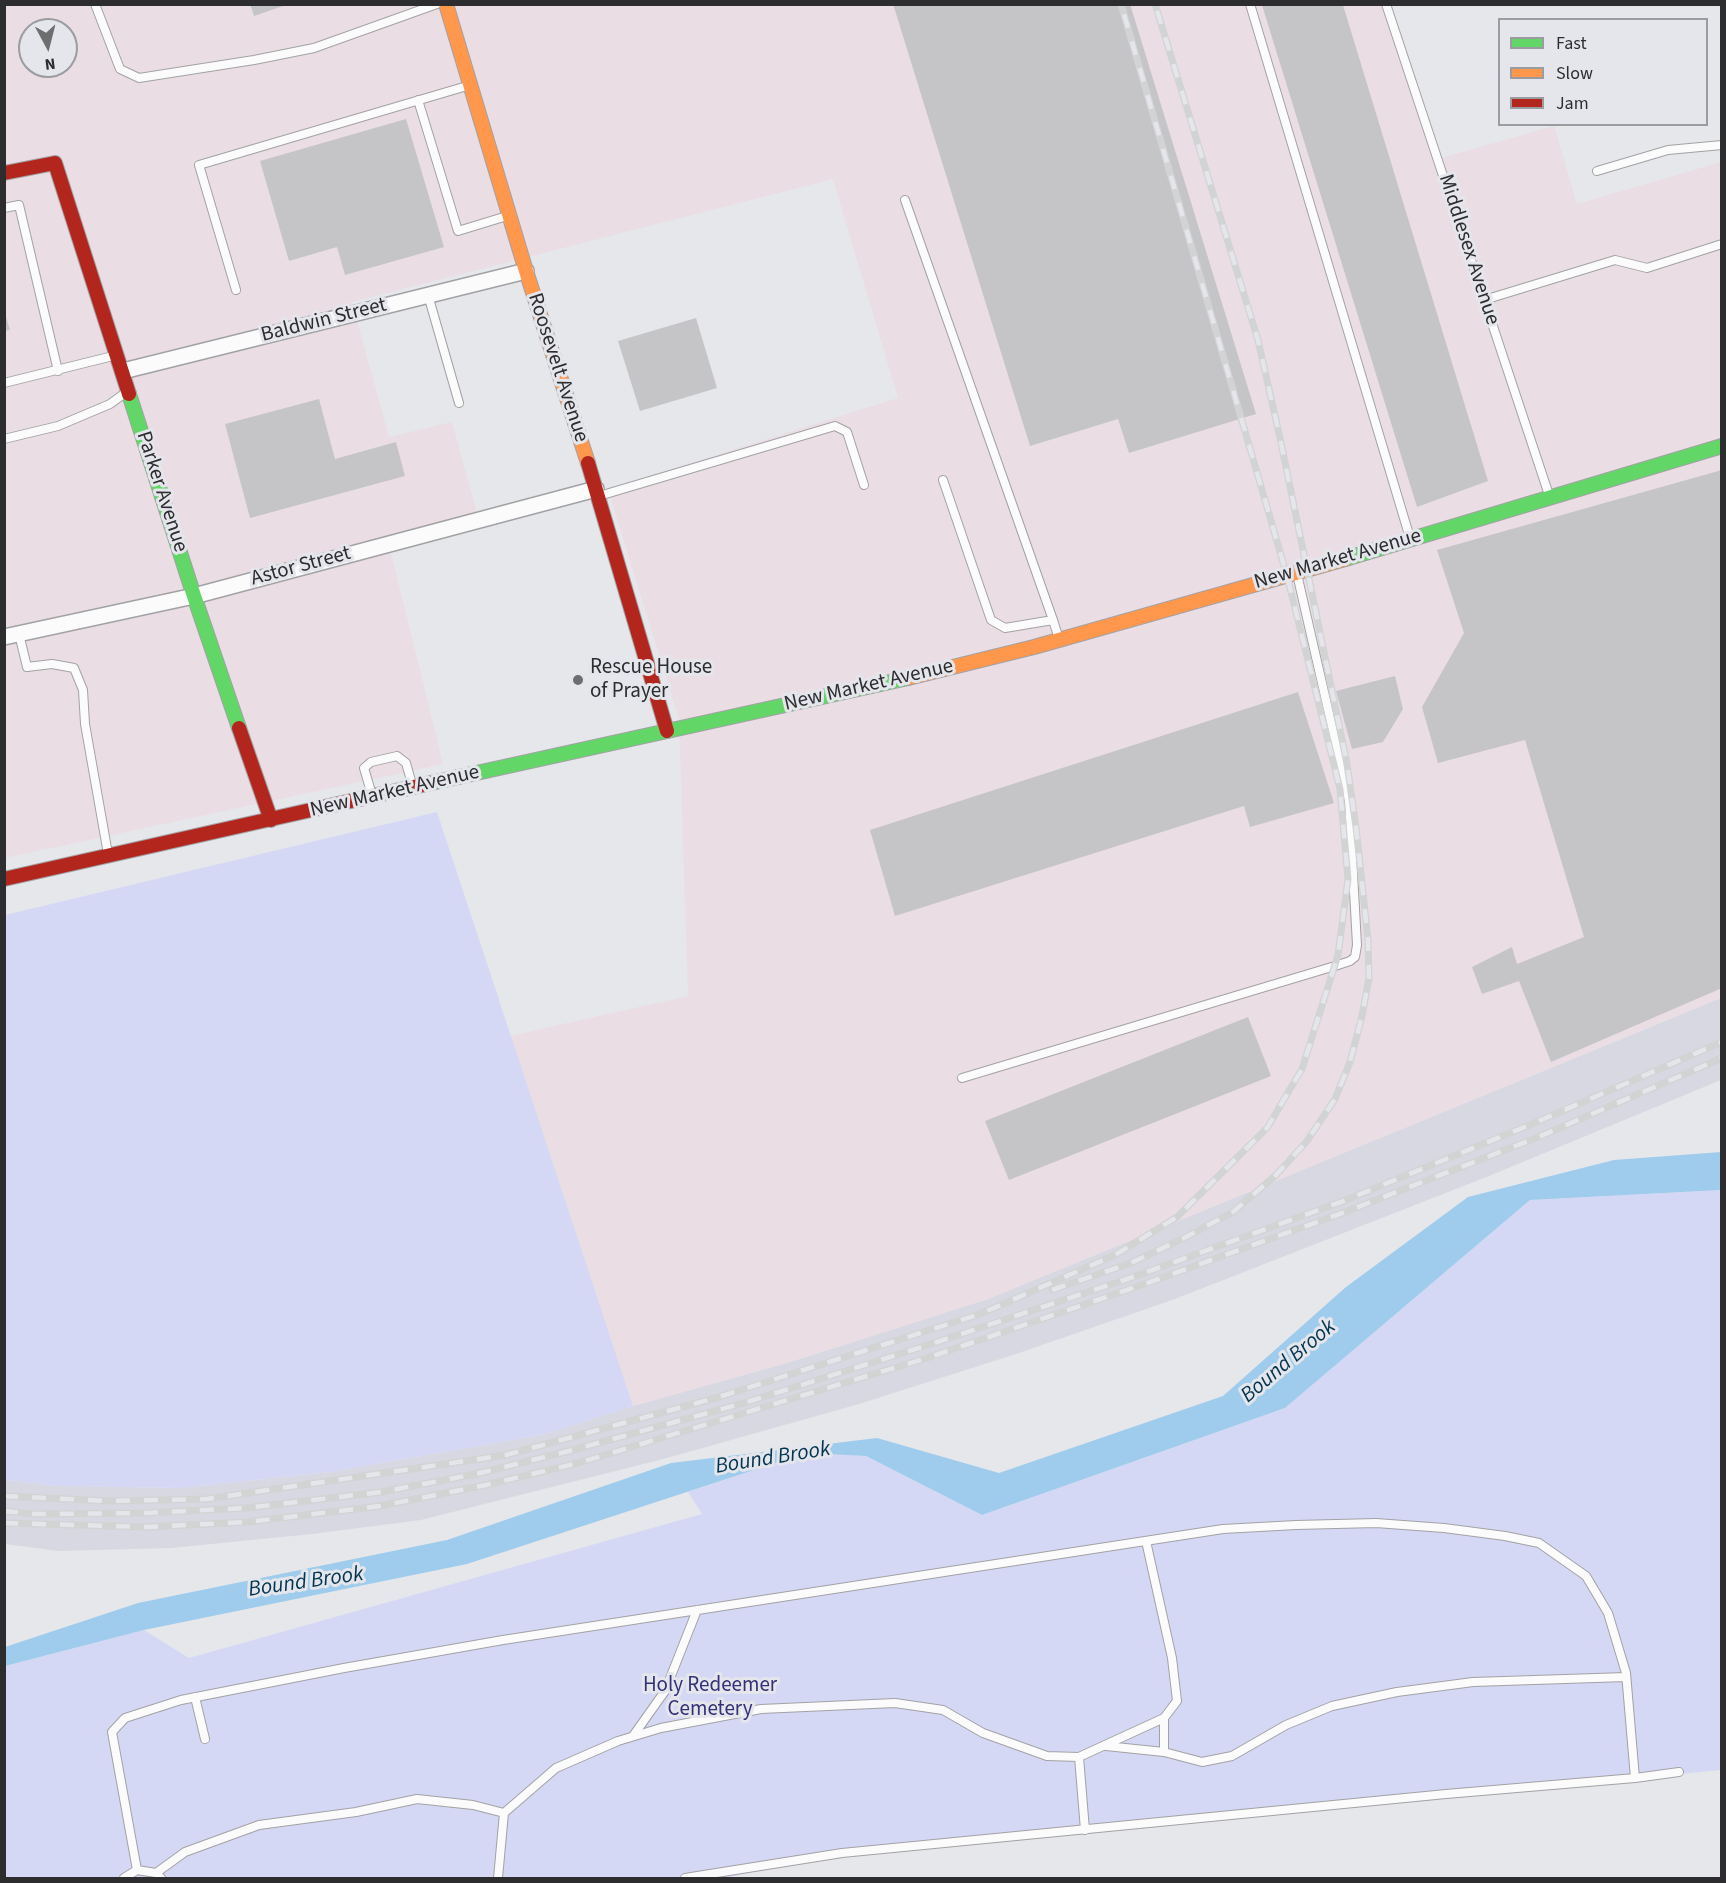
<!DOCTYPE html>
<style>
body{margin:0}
#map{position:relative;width:1726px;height:1883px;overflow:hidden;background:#e6e7eb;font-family:"Source Sans 3",sans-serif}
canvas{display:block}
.frame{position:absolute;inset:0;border:6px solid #2d2d2f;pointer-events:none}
.legend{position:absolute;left:1498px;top:18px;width:210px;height:108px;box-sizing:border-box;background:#e5e6ec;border:2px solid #9b9ca0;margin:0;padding:8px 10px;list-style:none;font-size:18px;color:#2d2d2f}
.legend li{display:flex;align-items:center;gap:12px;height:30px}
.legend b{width:30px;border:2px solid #9b9ca0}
.north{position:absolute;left:18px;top:18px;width:60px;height:60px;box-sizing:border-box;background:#e5e6ec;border:2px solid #9b9ca0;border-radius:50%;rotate:173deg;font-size:16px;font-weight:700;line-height:24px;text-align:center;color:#2d2d2f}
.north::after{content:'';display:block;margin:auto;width:21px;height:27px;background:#6e6e71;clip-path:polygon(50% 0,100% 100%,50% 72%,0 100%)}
</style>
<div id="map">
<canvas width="1726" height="1883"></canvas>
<div class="frame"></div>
<ul class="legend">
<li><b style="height:8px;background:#63d668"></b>Fast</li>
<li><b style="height:8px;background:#ff974d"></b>Slow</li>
<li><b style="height:8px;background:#b3261e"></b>Jam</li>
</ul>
<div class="north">N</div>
</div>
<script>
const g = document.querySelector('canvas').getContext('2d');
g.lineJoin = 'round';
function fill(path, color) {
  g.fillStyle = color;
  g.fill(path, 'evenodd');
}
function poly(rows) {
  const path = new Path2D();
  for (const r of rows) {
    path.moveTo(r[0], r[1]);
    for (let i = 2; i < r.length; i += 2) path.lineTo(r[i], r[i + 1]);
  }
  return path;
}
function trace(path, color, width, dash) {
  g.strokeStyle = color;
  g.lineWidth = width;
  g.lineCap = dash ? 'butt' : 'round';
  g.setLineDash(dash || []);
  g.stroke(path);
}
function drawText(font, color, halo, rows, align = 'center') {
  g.font = font + ' "Source Sans 3",sans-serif';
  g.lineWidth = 6;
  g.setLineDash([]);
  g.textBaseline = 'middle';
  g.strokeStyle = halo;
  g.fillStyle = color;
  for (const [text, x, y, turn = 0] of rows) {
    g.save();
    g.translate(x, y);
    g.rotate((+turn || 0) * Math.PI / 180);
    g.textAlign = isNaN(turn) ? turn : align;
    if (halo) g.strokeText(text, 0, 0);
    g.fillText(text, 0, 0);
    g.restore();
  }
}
fill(poly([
 [1721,998,1721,1080,1489,1176,1175,1299,1016,1354,859,1404,667,1458,421,1520,312,1534,171,1548,58,1551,5,1544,5,1480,57,1486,181,1488,330,1472,542,1435,633,1406,790,1362,988,1299]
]), '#d7d8e1');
fill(poly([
 [4,5,1389,5,1438,159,1554,126,1577,204,1721,162,1721,998,988,1299,790,1362,633,1406,510,1036,688,996,679,719,608,489,898,398,833,179,352,302,389,437,452,422,479,521,389,545,443,764,5,858],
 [30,30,66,30,66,66,30,66]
]), '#eadde4');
fill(poly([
 [437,812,633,1406,542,1435,330,1472,181,1488,57,1486,5,1480,5,915],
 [1721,1190,1721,1770,841,1855,723,1878,5,1878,5,1666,144,1630,189,1658,702,1514,688,1492,806,1453,866,1456,982,1515,1285,1408,1530,1200]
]), '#d5d8f5');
fill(poly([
 [1721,1152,1721,1190,1530,1200,1285,1408,982,1515,866,1456,806,1453,467,1564,144,1630,5,1666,5,1647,138,1603,447,1540,671,1463,877,1438,999,1473,1223,1396,1346,1287,1468,1197,1614,1160]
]), '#9fccec');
fill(poly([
 [250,4,286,4,286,5,254,16],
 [893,4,1130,4,1256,414,1129,453,1118,419,1030,446],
 [1262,5,1343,5,1488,481,1417,507],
 [406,119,444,247,345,275,337,247,289,261,260,161],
 [4,310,10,330,4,331],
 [696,318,717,388,640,411,618,341],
 [319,399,335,459,396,442,405,476,250,518,225,424],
 [1722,470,1722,988,1551,1062,1519,981,1482,994,1472,967,1512,947,1517,964,1584,937,1525,740,1438,763,1422,707,1464,633,1437,550],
 [1395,676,1403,709,1383,742,1352,749,1336,691],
 [1298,692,1334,803,1250,827,1244,806,895,916,870,830],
 [1248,1017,1271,1076,1009,1180,985,1121]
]), '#c5c5c8');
const lane = poly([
 [95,4,120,69,139,78,254,60,314,48,437,4],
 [1250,4,1410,538],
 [1386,4,1549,495],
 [418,100,458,231,507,216],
 [1597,171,1668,150,1722,145],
 [905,200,1053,620],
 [4,208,19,205,58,371],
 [236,290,199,165,467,86],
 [428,295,459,403],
 [1484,300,1615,260,1647,268,1722,244],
 [4,383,113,356],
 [4,439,58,426,110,404,125,393],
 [943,480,991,620,1005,628,1053,620,1059,639],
 [599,496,835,426,847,432,864,485],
 [19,634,27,667,52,664,74,668,83,690,85,724,108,854],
 [372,795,364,768,371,762,397,756,406,763,412,784],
 [962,1078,1335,966,1350,961,1355,957,1357,945,1349,801,1297,574],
 [195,1697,205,1739],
 [633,1736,665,1691,697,1610],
 [1106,1746,1164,1752,1164,1718],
 [1164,1752,1202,1762,1232,1756,1286,1725,1332,1706,1397,1692,1473,1682,1626,1677],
 [1079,1757,1164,1718,1177,1701,1172,1658,1146,1541],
 [504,1813,556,1768,618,1741,661,1728,761,1709,895,1703,943,1710,983,1733,1047,1756,1079,1757,1085,1830],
 [137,1870,112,1732,125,1718,181,1700,344,1668,503,1640,1223,1529,1296,1525,1376,1523,1444,1528,1505,1536,1539,1543,1586,1576,1608,1613,1626,1673,1635,1778,1679,1772],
 [156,1873,185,1852,259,1825,356,1812,417,1799,473,1805,504,1813,498,1878],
 [124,1878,137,1870,156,1873,161,1878],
 [685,1878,842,1853,1446,1794,1635,1778]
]);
const street = poly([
 [123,371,526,271],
 [4,637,194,596,596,489]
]);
const fast = poly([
 [129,394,194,596,239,728],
 [1345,559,1722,446],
 [431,783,908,678]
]);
const slow = poly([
 [446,4,526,271,588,463],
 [908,678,1034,647,1345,559]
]);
const jam = poly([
 [4,173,55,163,129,394],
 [588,463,667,731],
 [239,728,271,820],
 [4,879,431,783]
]);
trace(lane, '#a2a2a5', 10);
trace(street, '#a2a2a5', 18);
trace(fast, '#a2a2a5', 16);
trace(slow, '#a2a2a5', 16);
trace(jam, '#a2a2a5', 16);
trace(lane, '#fbfbfc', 8);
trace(street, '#fbfbfc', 15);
trace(fast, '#63d668', 14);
trace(slow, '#ff974d', 14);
trace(jam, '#b3261e', 14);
const rail = poly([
 [1052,1290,1131,1263,1182,1239,1233,1212,1276,1175,1307,1141,1335,1099,1350,1062,1362,1016,1369,978,1368,940,1356,827,1347,764,1280,438,1258,340,1155,4],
 [4,1496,108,1501,207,1499,506,1455,719,1397,980,1314,1115,1255,1177,1217,1267,1128,1302,1069,1338,955,1348,879,1340,789,1287,576,1121,4],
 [4,1511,35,1514,145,1513,246,1508,381,1492,476,1474,569,1451,744,1403,925,1346,1133,1277,1341,1202,1532,1124,1722,1042],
 [4,1523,146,1527,248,1522,380,1506,486,1485,578,1463,927,1358,1136,1287,1345,1212,1536,1138,1722,1058]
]);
trace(rail, '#d2d3d3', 7);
trace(rail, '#e5e6ec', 4.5, [14]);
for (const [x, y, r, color] of [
 [578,680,6,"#6e6e71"]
]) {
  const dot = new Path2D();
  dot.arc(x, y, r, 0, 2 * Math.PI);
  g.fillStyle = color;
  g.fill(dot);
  trace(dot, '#e5e6ec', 2);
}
drawText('21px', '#2d2d2f', '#e5e6ec', [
 ["Middlesex Avenue",1468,250,72],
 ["Baldwin Street",324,321,-14],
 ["Roosevelt Avenue",557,368,72],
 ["Parker Avenue",161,492,72],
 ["New Market Avenue",1338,560,-16],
 ["Astor Street",301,567,-15],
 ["New Market Avenue",869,686,-13],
 ["New Market Avenue",395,792,-13]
]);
drawText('21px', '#2d2d2f', '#e5e6ec', [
 ["Rescue House",590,668],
 ["of Prayer",590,692]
], 'left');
drawText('21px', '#343079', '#e5e6ec', [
 ["Holy Redeemer",710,1686],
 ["Cemetery",710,1710]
]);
drawText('italic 22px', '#003450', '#e5e6ec', [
 ["Bound Brook",1289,1362,-40],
 ["Bound Brook",773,1459,-9],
 ["Bound Brook",306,1583,-8]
]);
</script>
